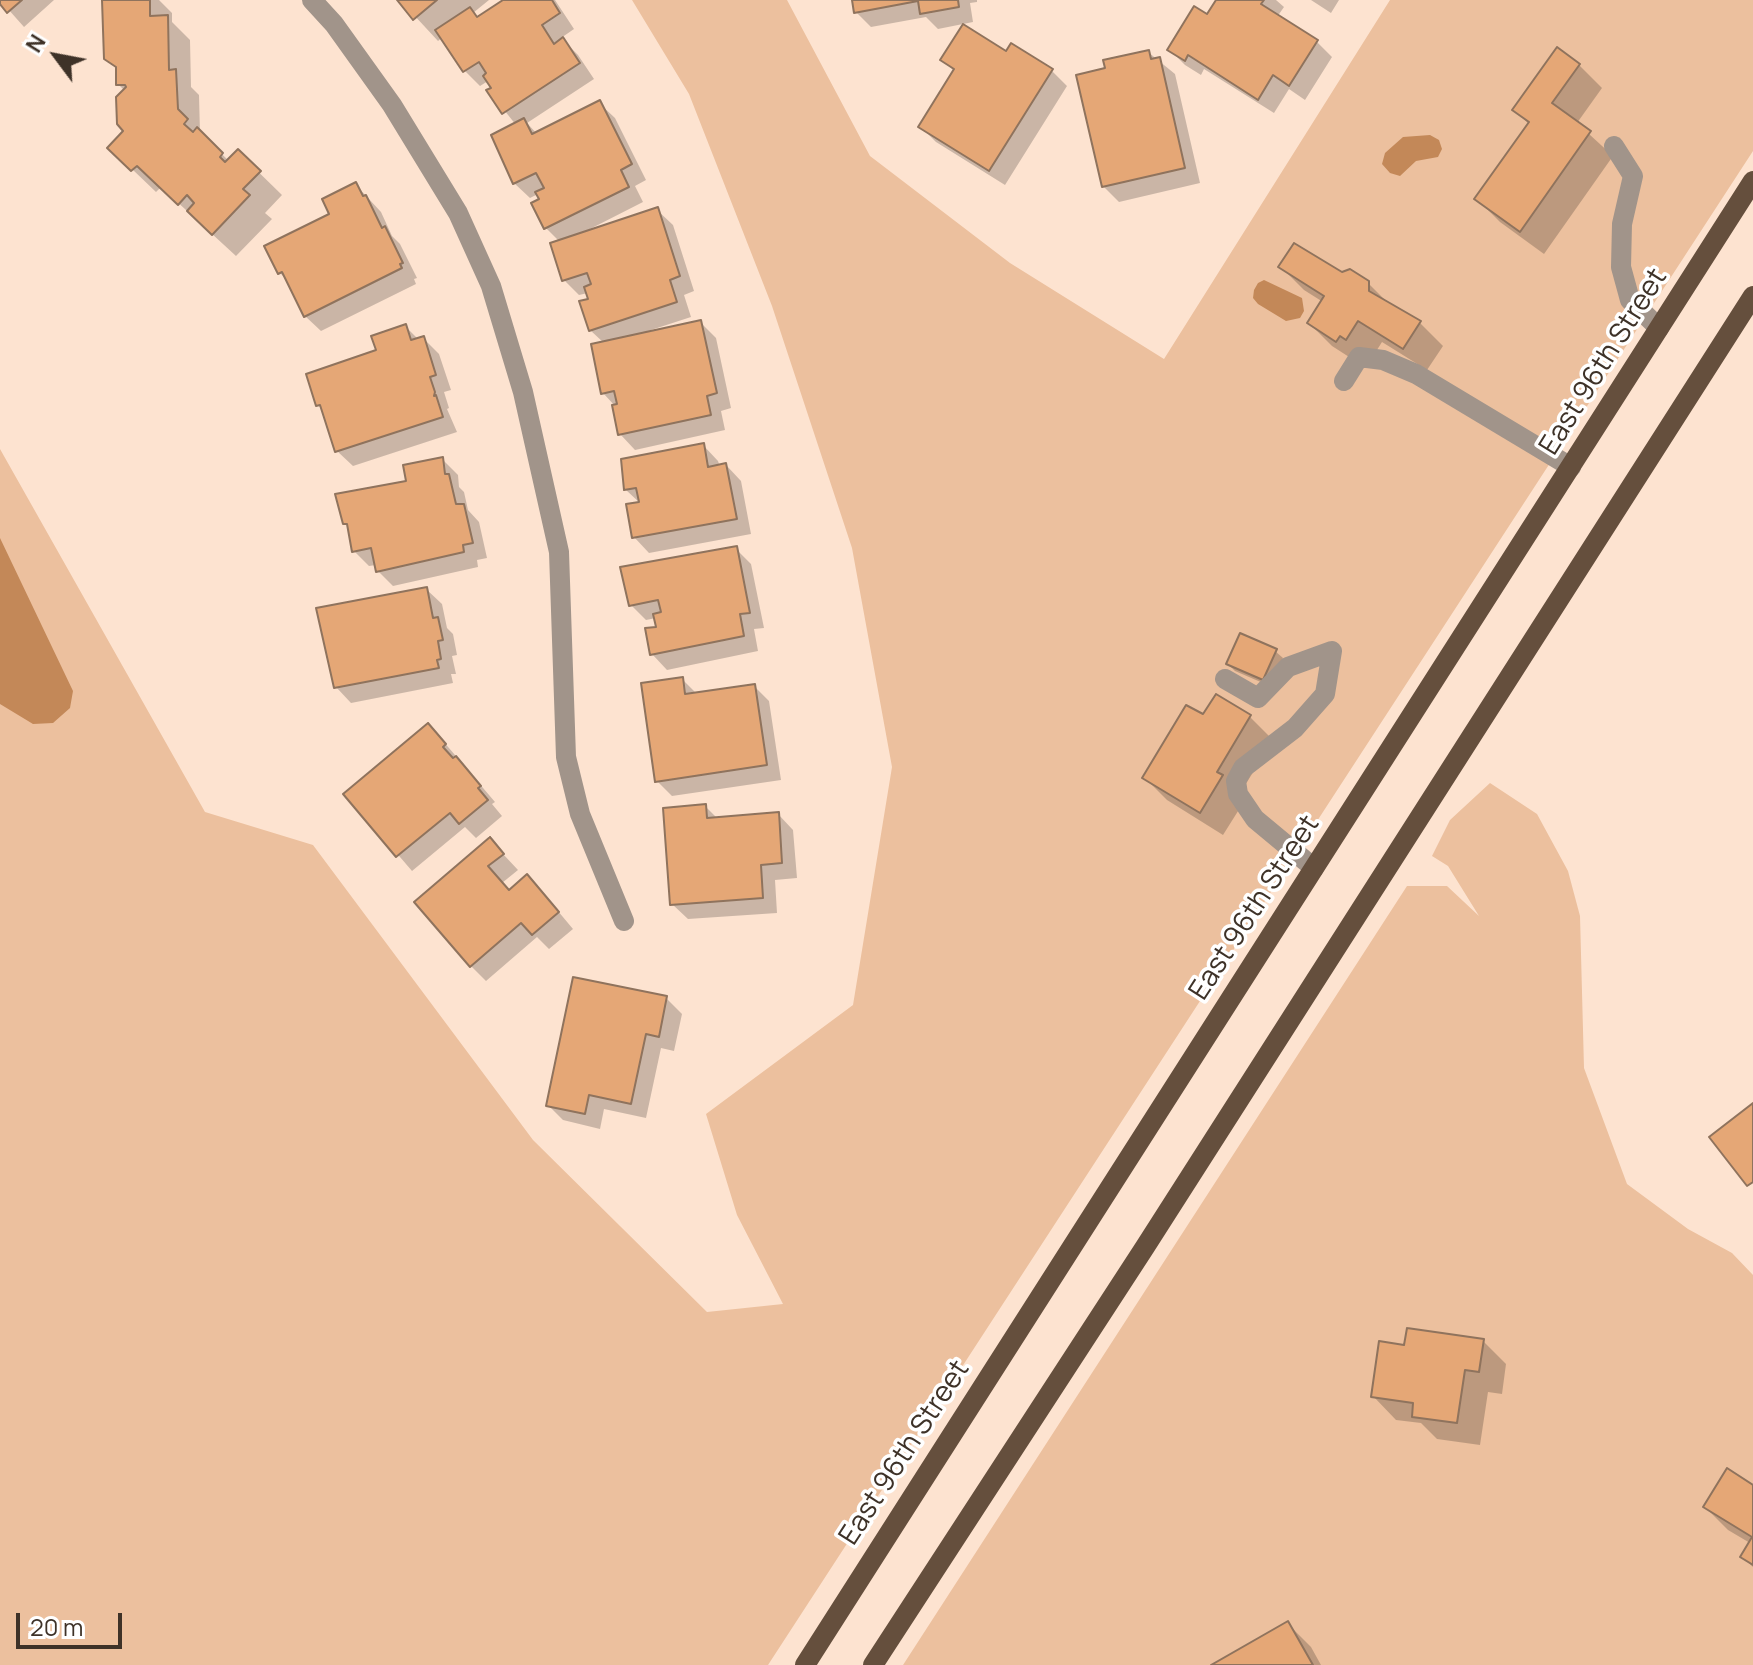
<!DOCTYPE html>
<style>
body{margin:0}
#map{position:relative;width:1753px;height:1665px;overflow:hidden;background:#fde3d0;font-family:Manrope,sans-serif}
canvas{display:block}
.north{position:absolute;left:16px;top:16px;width:80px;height:80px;-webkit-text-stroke:6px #fff;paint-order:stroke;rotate:302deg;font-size:22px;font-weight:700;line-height:32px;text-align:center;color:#3e3228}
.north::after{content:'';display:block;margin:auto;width:28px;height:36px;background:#3e3228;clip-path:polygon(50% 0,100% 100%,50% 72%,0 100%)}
.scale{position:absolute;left:16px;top:1613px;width:106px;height:36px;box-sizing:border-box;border:4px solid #3e3228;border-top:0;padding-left:10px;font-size:24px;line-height:28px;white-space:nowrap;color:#3e3228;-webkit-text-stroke:6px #fff;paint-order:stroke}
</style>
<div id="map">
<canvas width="1753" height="1665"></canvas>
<div class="north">N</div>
<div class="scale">20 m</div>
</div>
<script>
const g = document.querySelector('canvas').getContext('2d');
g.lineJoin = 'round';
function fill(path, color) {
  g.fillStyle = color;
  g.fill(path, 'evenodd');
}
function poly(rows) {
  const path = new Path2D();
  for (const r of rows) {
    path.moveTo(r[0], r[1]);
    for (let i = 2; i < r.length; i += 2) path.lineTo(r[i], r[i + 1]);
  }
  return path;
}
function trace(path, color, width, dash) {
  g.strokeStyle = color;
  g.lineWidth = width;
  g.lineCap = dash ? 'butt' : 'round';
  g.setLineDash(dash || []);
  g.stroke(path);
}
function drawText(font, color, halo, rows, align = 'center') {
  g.font = font + ' Manrope,sans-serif';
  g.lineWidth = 7;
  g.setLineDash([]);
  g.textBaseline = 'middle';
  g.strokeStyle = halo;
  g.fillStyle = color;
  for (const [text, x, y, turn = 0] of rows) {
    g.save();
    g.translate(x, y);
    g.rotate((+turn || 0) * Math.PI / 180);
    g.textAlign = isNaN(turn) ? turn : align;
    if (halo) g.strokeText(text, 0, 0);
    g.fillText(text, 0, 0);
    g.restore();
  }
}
fill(poly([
 [632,0,787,0,870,156,1010,263,1164,359,1390,0,1753,0,1753,151,768,1665,0,1665,0,449,205,812,313,845,533,1140,707,1312,783,1304,737,1215,706,1114,853,1005,892,767,852,548,772,306,689,94],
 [1490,783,1537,814,1568,871,1580,916,1584,1068,1627,1184,1688,1229,1732,1253,1753,1275,1753,1665,903,1665,1407,886,1447,886,1479,916,1448,866,1432,856,1450,820]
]), '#ecc09e');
fill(poly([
 [1430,135,1439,140,1442,149,1438,157,1416,161,1400,176,1390,173,1382,164,1385,153,1403,137],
 [1264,280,1302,298,1304,311,1300,318,1286,321,1258,304,1253,298,1254,290,1258,283],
 [0,538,73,691,70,708,53,723,33,724,0,704]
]), '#c38858');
fill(poly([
 [0,0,54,0,24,27],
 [104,0,159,0,172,13,172,22,190,40,191,87,199,95,200,133,229,161,238,152,282,195,265,213,272,219,236,256,161,187,156,192,110,148,126,131,125,91,118,84,118,70,106,58],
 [400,0,489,0,473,13,479,19,507,0,555,0,574,29,561,38,578,55,594,79,527,123,537,134,599,103,615,118,646,180,635,186,643,202,588,230,589,232,657,210,673,225,694,291,684,295,691,317,651,330,651,333,700,322,716,338,731,408,721,411,725,430,635,450,620,434,616,407,603,393,604,343,590,330,590,300,588,293,579,295,564,280,560,242,546,228,538,194,530,198,514,183,516,125,489,91,493,88,488,81,480,86,465,71,443,37,438,41],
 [854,0,977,0,977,2,970,3,973,22,938,29,926,17,871,27,856,12],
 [1219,0,1276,0,1284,7,1277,17,1317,42,1332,57,1305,100,1289,89,1274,113,1204,69,1201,75,1185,65,1169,49,1208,17],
 [1311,0,1339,0,1331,13],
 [1148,52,1175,74,1200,183,1119,202,1103,186,1108,70],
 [1007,54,1052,71,1067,86,1005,185,936,142,921,127,955,72,943,60],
 [1579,65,1602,88,1577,123,1613,156,1544,254,1500,222,1477,199,1530,125,1514,110],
 [356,185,381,212,392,236,400,244,417,278,414,279,416,284,321,331,305,316,289,282,280,273],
 [1281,267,1341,274,1368,283,1391,306,1420,323,1443,346,1427,370,1382,342,1370,361,1360,364,1332,346,1309,323,1323,302,1304,290],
 [405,326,419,340,423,338,439,354,451,390,444,392,449,408,447,409,457,432,353,466,337,451,324,411,318,405],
 [703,445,718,461,720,467,726,465,741,481,751,534,649,553,634,537,640,503,626,490],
 [442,459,458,475,459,487,464,492,468,510,479,522,487,558,477,560,478,567,393,586,378,571,376,565,369,566,354,551,349,527,345,523],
 [736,549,751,564,764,628,754,629,758,651,667,670,652,654,658,629,656,618,646,620,631,605],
 [426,589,442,604,447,628,453,634,457,655,452,656,456,674,451,674,453,683,351,703,336,687],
 [1275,651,1283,658,1270,686,1235,671,1228,664],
 [682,679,697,694,754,686,769,701,781,780,672,796,657,781],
 [1216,696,1250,717,1273,740,1239,795,1245,800,1223,835,1167,800,1144,777,1203,717],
 [443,741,495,802,492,804,502,816,476,838,465,827,412,871,346,794],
 [705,806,718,819,778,814,793,830,797,878,775,880,777,913,688,919,672,904],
 [489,839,518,870,502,883,510,892,542,892,573,929,549,949,537,937,486,981,471,966],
 [666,998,682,1014,674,1051,661,1048,646,1118,604,1109,600,1129,563,1120,548,1105],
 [1483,1341,1506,1364,1502,1394,1488,1392,1480,1445,1437,1439,1421,1423,1396,1420,1373,1396,1406,1347],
 [1753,1487,1753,1567,1742,1556,1750,1543,1728,1530,1705,1507],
 [1288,1624,1311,1647,1321,1665,1215,1665]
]), '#0003');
const building = poly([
 [0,0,22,0,7,13,0,4,0,0],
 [102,0,150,0,150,16,168,15,169,70,176,69,178,109,188,119,184,124,193,132,197,127,223,153,220,157,225,162,238,149,261,171,243,189,250,195,212,235,187,211,194,203,187,195,178,205,137,166,131,171,107,148,123,131,117,124,116,97,126,87,125,85,116,85,116,67,104,59,102,0],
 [397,0,437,0,413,20,397,0],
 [503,0,552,0,560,13,542,25,554,44,563,37,580,63,502,114,486,90,491,88,483,76,486,73,479,62,463,72,435,30,470,7,477,17,503,0],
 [852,0,958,0,959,7,920,14,918,1,854,13,852,0],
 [1216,0,1264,0,1261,4,1318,40,1289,86,1273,75,1258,100,1188,55,1185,61,1167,50,1194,6,1207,14,1216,0],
 [963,24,1006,51,1011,43,1053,69,989,171,918,127,954,69,940,60,963,24],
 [1557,47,1580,64,1552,103,1591,131,1520,232,1474,199,1529,122,1512,110,1557,47],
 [1149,50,1151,59,1160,57,1185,168,1102,187,1076,75,1105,68,1103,60,1149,50],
 [600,100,632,164,621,170,629,187,544,229,531,203,539,199,535,192,544,188,536,173,513,184,491,135,524,118,532,134,600,100],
 [356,182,363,196,366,195,382,228,385,226,403,263,400,264,402,268,304,317,282,272,278,274,264,246,329,214,322,199,356,182],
 [658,207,680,276,670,280,677,302,589,331,579,301,588,299,584,287,591,284,587,273,562,281,550,243,658,207],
 [1294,243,1342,272,1350,269,1369,281,1369,291,1421,321,1403,349,1358,321,1346,340,1340,336,1336,342,1307,323,1324,296,1278,267,1294,243],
 [701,320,717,393,707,396,711,415,618,435,612,405,617,404,614,391,601,394,591,344,701,320],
 [406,324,411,340,424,336,436,375,430,377,435,392,434,396,436,395,443,417,335,452,320,405,316,406,306,374,376,350,371,336,406,324],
 [704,443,708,467,726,463,737,519,632,538,626,504,639,502,636,488,624,490,621,459,704,443],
 [443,457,445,474,449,474,456,504,464,504,473,543,463,545,464,552,376,572,371,548,352,552,347,524,343,524,335,494,406,481,403,465,443,457],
 [737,546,750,613,740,614,744,636,650,655,645,628,656,627,653,614,661,612,658,600,629,606,620,567,737,546],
 [427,587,433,618,438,617,443,640,438,641,441,659,437,660,439,668,334,688,316,608,427,587],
 [1240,633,1277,649,1263,680,1226,664,1240,633],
 [683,677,685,694,755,684,767,765,655,782,641,683,683,677],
 [1216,694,1251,715,1217,772,1223,775,1200,813,1142,778,1186,705,1203,714,1216,694],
 [428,723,446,744,443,747,453,758,456,756,481,786,478,788,488,800,459,824,450,813,396,857,343,794,428,723],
 [706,804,707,818,779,812,782,863,761,865,763,898,670,905,663,808,706,804],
 [490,837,504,854,488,866,509,890,527,874,559,912,532,935,521,923,470,967,414,902,490,837],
 [573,977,667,996,659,1037,646,1034,631,1104,589,1095,585,1114,546,1106,573,977],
 [1753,1103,1753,1182,1747,1186,1709,1137,1753,1103],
 [1407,1328,1484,1339,1479,1372,1465,1370,1457,1423,1412,1417,1413,1403,1371,1397,1379,1341,1404,1345,1407,1328],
 [1727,1468,1753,1485,1753,1565,1740,1557,1752,1537,1703,1507,1727,1468],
 [1288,1621,1313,1665,1211,1665,1288,1621]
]);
fill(building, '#e5a776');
trace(building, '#8f735d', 2);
trace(poly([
 [312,0,334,24,392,105,458,213,491,286,523,392,559,552,566,757,580,814,624,921],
 [1614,146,1633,176,1622,224,1621,267,1630,300,1659,328],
 [1344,381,1359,357,1383,360,1416,374,1571,467],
 [1225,679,1258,698,1288,667,1332,651,1325,694,1295,728,1243,768,1236,781,1238,794,1255,819,1314,868]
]), '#a1948a', 20);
trace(poly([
 [805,1665,1753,181],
 [873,1665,1145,1247,1753,296]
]), '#654f3d', 20);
drawText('28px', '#3e3228', '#fff', [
 ["East 96th Street",1604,362,-58],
 ["East 96th Street",1255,908,-57],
 ["East 96th Street",905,1453,-57]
]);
</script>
